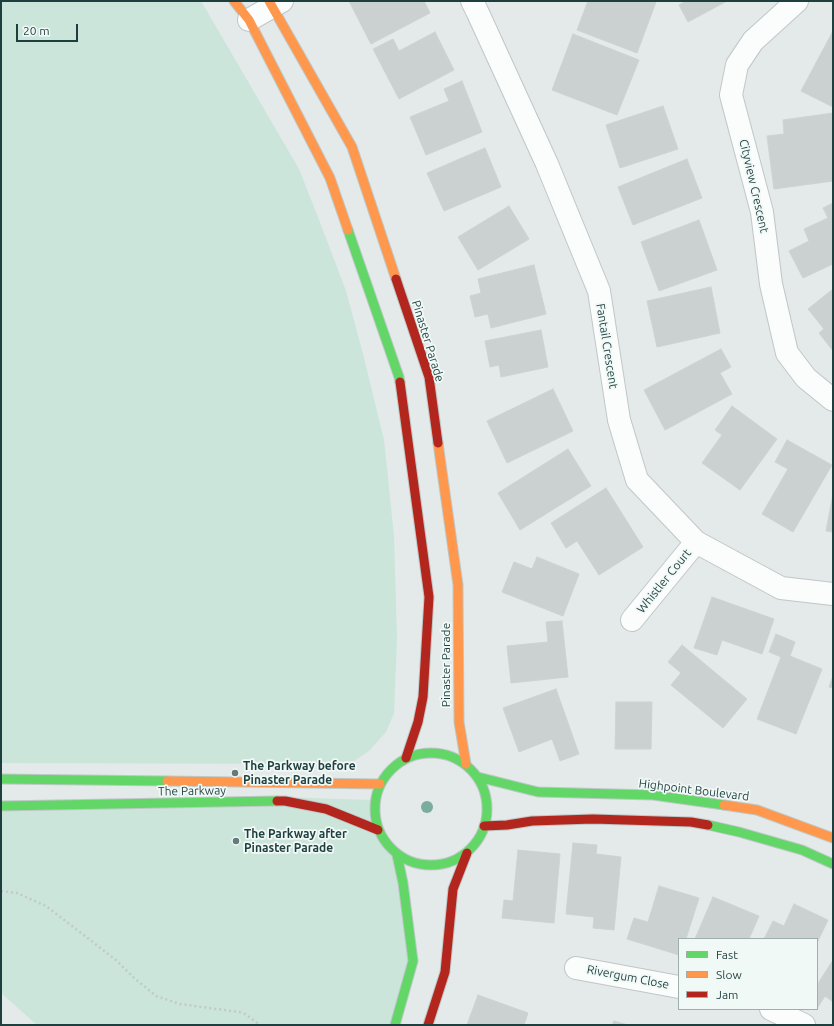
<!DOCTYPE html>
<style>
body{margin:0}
#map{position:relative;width:834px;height:1026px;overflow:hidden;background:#e3eae9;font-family:Ubuntu,sans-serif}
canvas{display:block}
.frame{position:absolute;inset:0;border:2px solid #1f3f3f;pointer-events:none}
.legend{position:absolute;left:678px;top:938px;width:140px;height:72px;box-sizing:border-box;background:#f1f9f7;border:1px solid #9dafad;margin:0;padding:5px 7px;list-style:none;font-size:12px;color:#1f3f3f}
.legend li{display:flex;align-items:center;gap:8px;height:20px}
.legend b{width:20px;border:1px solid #9dafad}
.scale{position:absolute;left:16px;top:24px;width:62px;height:18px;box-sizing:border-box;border:2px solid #1f3f3f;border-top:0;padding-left:5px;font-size:12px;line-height:14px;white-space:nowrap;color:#1f3f3f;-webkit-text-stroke:3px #f1f9f7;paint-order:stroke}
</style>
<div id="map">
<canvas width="834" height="1026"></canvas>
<div class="frame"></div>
<ul class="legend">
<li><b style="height:5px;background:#63d668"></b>Fast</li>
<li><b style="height:5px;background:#ff974d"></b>Slow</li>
<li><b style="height:5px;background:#b3261e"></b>Jam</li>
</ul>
<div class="scale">20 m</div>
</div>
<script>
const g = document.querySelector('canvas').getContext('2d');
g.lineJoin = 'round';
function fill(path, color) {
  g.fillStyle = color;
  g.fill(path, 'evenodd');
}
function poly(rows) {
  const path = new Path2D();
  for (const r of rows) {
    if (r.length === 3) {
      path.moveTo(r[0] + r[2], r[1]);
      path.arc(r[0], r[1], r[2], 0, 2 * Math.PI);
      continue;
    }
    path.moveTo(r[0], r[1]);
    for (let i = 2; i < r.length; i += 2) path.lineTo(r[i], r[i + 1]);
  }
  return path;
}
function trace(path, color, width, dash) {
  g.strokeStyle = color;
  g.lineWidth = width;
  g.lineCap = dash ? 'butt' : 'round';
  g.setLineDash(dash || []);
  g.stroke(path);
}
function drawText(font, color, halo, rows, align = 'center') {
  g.font = font + ' Ubuntu,sans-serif';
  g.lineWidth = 3.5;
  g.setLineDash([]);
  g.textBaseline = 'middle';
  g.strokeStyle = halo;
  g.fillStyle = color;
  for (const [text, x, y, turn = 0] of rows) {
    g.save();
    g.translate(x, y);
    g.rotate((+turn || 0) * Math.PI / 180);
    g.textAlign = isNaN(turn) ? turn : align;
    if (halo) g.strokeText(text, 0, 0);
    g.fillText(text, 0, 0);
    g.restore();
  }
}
fill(poly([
 [1,1,201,1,299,169,321,225,346,291,363,354,384,440,394,536,397,637,394,713,386,732,369,751,354,761,312,764,1,763],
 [247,796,373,800,375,824,397,855,414,961,396,1025,37,1025,1,993,1,811]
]), '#cbe5da');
const building = poly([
 [349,1,424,1,430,13,371,44,349,1],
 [588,1,656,2,637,53,577,30,588,1],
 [686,1,727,1,688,22,679,5,686,1],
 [833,31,833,107,801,91,833,31],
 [435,32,454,70,399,99,373,49,393,39,399,51,435,32],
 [573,34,639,60,617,115,552,90,573,34],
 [462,81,482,132,426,155,410,117,449,101,444,89,462,81],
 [663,106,678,149,620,168,606,125,663,106],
 [833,113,833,181,774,189,767,136,784,134,783,120,833,113],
 [485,148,501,187,444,211,427,173,485,148],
 [687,159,702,198,633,225,618,187,687,159],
 [833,203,833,264,803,278,789,251,809,241,804,229,828,218,823,208,833,203],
 [509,206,529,239,478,270,458,237,509,206],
 [699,220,717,270,659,291,641,242,699,220],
 [534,265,546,314,491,328,488,314,475,317,470,296,481,293,478,279,534,265],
 [711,287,720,333,657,347,647,301,711,287],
 [833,289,833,351,819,333,824,329,808,309,833,289],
 [541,330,548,367,501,377,499,365,490,367,485,341,541,330],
 [721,349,731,367,720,373,732,394,665,430,644,390,721,349],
 [553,389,573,431,507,463,487,421,553,389],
 [732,406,777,439,740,490,702,463,722,435,715,430,732,406],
 [787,440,832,465,793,532,762,514,788,469,775,462,787,440],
 [568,449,591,486,520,530,498,493,568,449],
 [606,488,643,547,599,575,577,541,566,548,551,523,606,488],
 [833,494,833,532,826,531,833,494],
 [537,557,579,574,563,616,502,592,514,562,532,569,537,557],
 [712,597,774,619,762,654,722,640,717,655,694,648,712,597],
 [562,621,568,677,511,683,507,646,548,642,546,622,562,621],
 [776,634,795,642,790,656,822,669,796,734,757,719,781,657,769,652,776,634],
 [682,645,747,699,723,728,671,685,681,673,668,662,682,645],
 [833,676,833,688,829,687,833,676],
 [556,689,579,754,560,761,552,739,519,752,503,708,556,689],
 [616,702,652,702,651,749,615,749,616,702],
 [573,843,597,845,596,854,621,857,614,930,593,928,594,917,566,914,573,843],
 [518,850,560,854,554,923,502,918,504,900,513,901,518,850],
 [659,886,699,898,686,939,679,939,679,955,627,939,634,918,648,922,659,886],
 [713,897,759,916,749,939,695,939,713,897],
 [794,904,828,920,817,943,817,939,764,939,773,921,784,926,794,904],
 [833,960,833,1002,825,996,818,1007,817,1006,817,985,833,960],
 [478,995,528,1013,524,1025,467,1025,478,995],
 [614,1021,628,1025,612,1025,614,1021]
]);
fill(building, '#cad1d0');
trace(building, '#ccd3d2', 1);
const street = poly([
 [472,1,477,11,547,164,599,291,619,420,637,480,696,542,781,588,833,594],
 [797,1,753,41,737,65,731,95,762,212,771,284,787,353,806,378,833,400],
 [249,20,282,1],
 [632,620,696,542],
 [576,968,679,987],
 [771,1009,804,1025]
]);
const fast = poly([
 [348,230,399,377,400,382],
 [431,809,56],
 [478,777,538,792,653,795,724,805],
 [1,779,167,781],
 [1,806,277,801],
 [708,825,739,832,802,850,833,864],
 [395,1025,413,961,403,883,397,855]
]);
const slow = poly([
 [234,1,249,20,330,178,348,230],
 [269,1,352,147,396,279],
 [438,443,458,585,459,722,466,764],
 [167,781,380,784],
 [724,805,757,810,833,838]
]);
const jam = poly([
 [396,279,429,377,438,443],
 [400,382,429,597,423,697,418,722,406,758],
 [277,801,285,801,326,809,378,830],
 [484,826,507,825,532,821,593,819,691,822,708,825],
 [428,1025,445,972,453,889,467,853]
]);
trace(street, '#c0c7c6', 24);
trace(fast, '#bec8c7', 11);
trace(slow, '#bec8c7', 11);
trace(jam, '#bec8c7', 11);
trace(poly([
 [1,891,17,893,46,906,116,960,133,977,156,996,180,1004,239,1012,245,1014,260,1025]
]), '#c0caca', 2.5, [2, 3]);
trace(street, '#fbfcfc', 22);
trace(fast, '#63d668', 9);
trace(slow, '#ff974d', 9);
trace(jam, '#b3261e', 9);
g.fillStyle = '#7aad9d';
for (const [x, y] of [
 [427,807]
]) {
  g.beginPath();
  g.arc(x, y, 6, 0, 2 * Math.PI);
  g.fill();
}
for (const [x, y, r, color] of [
 [235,773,4,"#647b7a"],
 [236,841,4,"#647b7a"]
]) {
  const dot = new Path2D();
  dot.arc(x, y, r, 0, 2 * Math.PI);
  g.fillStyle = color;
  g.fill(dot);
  trace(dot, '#f1f9f7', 1.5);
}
drawText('12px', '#1f3f3f', '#f1f9f7', [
 ["Cityview Crescent",754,186,77],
 ["Pinaster Parade",428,341,73],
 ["Fantail Crescent",607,346,81],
 ["Whistler Court",664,581,-51],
 ["Pinaster Parade",446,665,-90],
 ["Highpoint Boulevard",694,790,7],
 ["The Parkway",192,791,-1],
 ["Rivergum Close",628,977,11]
]);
drawText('bold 12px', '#1f3f3f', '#f1f9f7', [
 ["The Parkway before",243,766],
 ["Pinaster Parade",243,780],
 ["The Parkway after",244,834],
 ["Pinaster Parade",244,848]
], 'left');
</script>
